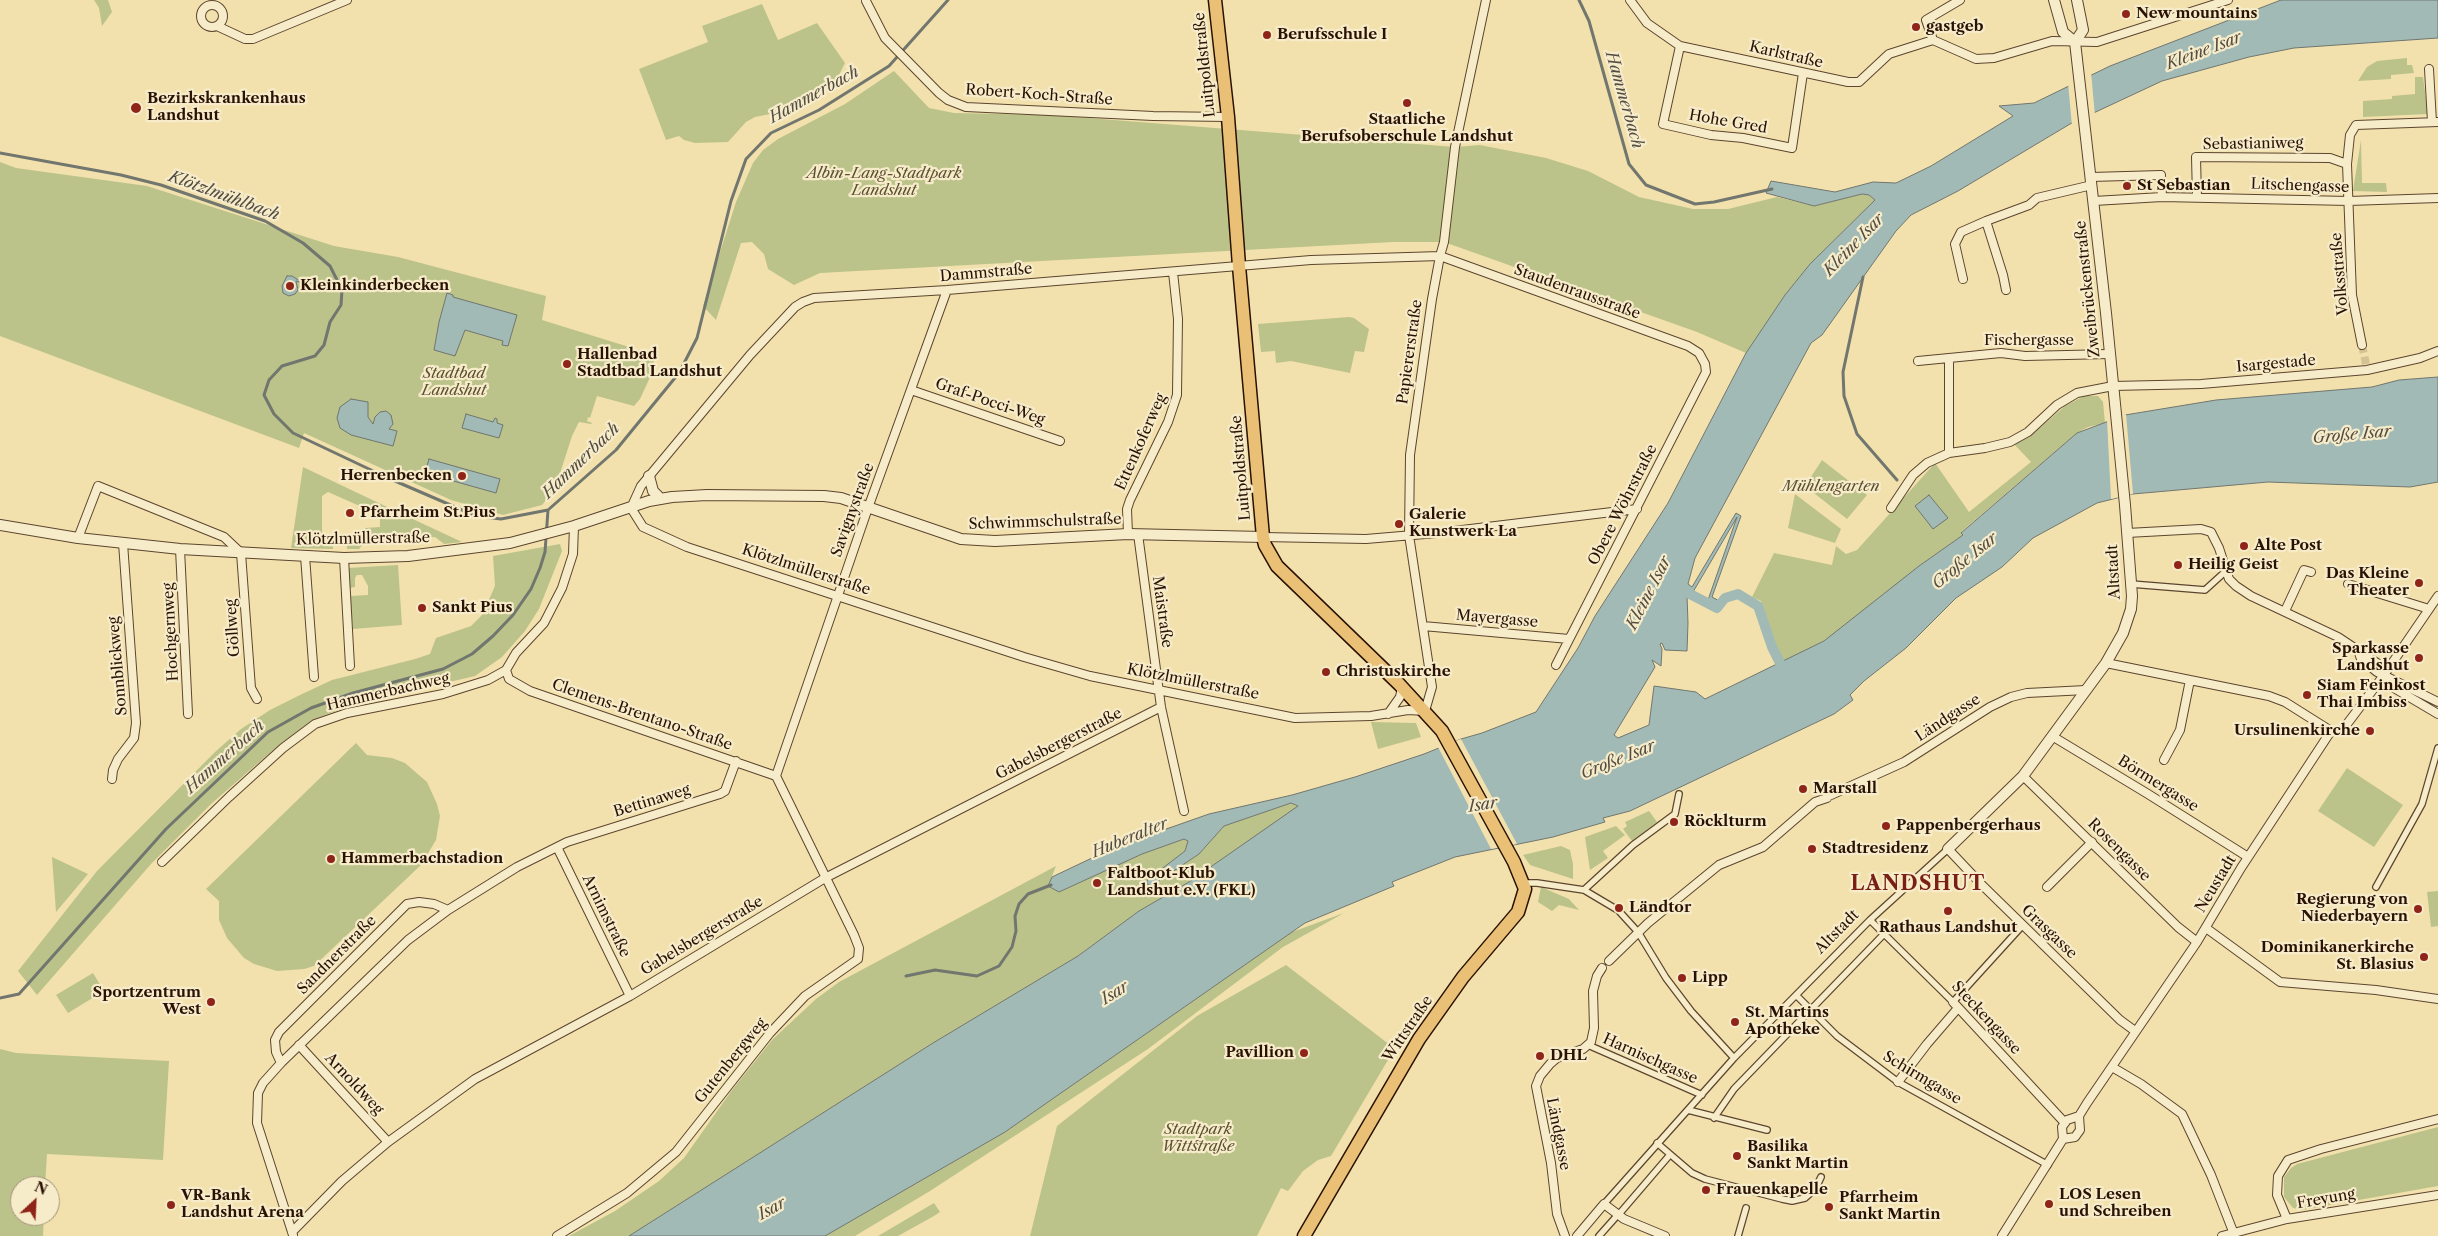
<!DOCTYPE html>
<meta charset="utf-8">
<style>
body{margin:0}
#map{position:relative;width:2438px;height:1236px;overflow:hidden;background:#f3e1ad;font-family:"Libre Caslon Text",serif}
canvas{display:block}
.north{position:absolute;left:10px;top:1176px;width:50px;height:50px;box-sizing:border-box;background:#f7ecca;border:1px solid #a5947a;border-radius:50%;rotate:25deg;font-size:14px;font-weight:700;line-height:20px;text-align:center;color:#291103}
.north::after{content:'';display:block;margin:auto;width:18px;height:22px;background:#8f2418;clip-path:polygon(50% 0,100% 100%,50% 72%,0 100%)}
</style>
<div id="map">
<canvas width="2438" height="1236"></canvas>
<div class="north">N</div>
</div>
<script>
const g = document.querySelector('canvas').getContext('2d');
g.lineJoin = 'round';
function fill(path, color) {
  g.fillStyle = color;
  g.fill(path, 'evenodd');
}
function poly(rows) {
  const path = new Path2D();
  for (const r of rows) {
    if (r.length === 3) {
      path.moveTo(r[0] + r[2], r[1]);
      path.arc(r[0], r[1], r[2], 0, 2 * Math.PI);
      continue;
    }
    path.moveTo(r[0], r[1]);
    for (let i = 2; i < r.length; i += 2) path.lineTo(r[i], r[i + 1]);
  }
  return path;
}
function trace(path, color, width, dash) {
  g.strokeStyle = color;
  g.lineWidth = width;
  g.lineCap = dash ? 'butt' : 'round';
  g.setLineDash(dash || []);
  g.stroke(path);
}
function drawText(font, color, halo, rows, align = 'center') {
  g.font = font + ' "Libre Caslon Text",serif';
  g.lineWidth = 4.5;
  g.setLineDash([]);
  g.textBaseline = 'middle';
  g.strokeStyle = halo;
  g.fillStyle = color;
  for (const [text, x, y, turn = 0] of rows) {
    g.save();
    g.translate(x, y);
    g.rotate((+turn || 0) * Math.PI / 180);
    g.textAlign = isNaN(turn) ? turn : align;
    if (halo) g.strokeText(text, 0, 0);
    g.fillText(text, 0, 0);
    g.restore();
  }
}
fill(poly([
 [94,0,108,0,112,12,102,26,99,8],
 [762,4,778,40,817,23,845,63,835,83,796,109,755,117,746,122,728,142,695,143,684,140,679,136,666,140,639,69,708,42,702,26],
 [2407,58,2407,65,2412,65,2414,73,2391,75,2391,79,2358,81,2367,67,2377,61],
 [894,71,929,108,954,113,1051,115,1455,147,1480,145,1546,158,1588,171,1639,197,1693,209,1728,209,1777,197,1814,206,1862,194,1869,195,1875,200,1810,264,1785,295,1746,353,1697,332,1444,242,1393,242,820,273,794,285,768,269,764,254,752,242,741,243,716,320,703,306,736,202,753,163,763,150,778,139,845,104],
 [2415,77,2423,77,2428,114,2363,117,2363,101,2392,99,2392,96,2415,94],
 [2361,140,2362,183,2386,183,2387,192,2353,191],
 [0,162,16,168,147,186,334,246,398,257,546,296,542,320,655,355,652,373,640,399,634,406,597,396,590,418,588,417,587,421,592,423,591,424,579,422,572,436,555,489,542,505,503,515,451,500,304,433,299,448,0,336],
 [1349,317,1354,318,1369,329,1364,352,1355,351,1350,373,1291,361,1276,363,1275,351,1261,352,1258,324],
 [2084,396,2098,396,2103,402,2105,423,2088,427,2077,433,1961,532,1963,535,1919,566,1855,619,1824,641,1782,662,1771,639,1761,601,1752,597,1774,553,1832,565,1836,546,1846,554,1857,550,1935,463,1969,512,2031,462,2012,442,2034,433,2065,406],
 [1822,460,1867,495,1847,519,1805,486],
 [303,467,385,506,462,542,444,544,435,537,366,541,359,549,347,549,347,540,359,542,364,538,365,528,380,527,380,515,328,492,322,496,322,534,333,534,333,549,291,548],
 [1795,494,1841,529,1835,543,1788,528],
 [560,544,562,551,539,609,525,631,502,657,475,676,351,705,312,720,279,745,211,804,151,864,37,995,18,971,97,871,215,752,241,729,270,710,300,695,332,680,415,659,430,654,436,638,471,626,482,615,495,586,493,556],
 [398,565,402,625,353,629,350,596,368,595,368,586,362,575,357,575,355,578,355,587,349,588,348,568],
 [1371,722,1416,723,1421,737,1378,749],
 [356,743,367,755,392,758,405,763,427,782,437,804,440,816,436,840,421,865,314,966,304,969,277,971,254,964,244,958,227,938,219,920,219,901,206,889],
 [2347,768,2403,805,2374,847,2318,811],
 [1291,803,1298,807,1189,882,1139,911,1078,956,933,1043,629,1236,569,1236,615,1211,659,1181,684,1158,732,1090,772,1040,816,999,839,982,1056,866,1048,886,1059,892,1142,854,1184,839,1188,841,1185,851,1147,880,1151,886,1199,854,1224,826],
 [1649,811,1657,822,1632,841,1623,829,1627,826,1625,822],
 [1616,826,1625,835,1603,851,1608,858,1590,870,1585,837],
 [1561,846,1570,850,1573,864,1573,879,1530,865,1523,855],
 [52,857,88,874,56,912],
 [1541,887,1569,899,1579,910,1559,905,1552,911,1538,902],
 [2438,891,2438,926,2431,927,2427,892],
 [1344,913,1283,947,1148,1049,930,1191,855,1236,825,1236,1005,1132,1292,932],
 [1286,965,1390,1045,1391,1055,1331,1156,1318,1160,1303,1171,1288,1191,1281,1188,1257,1236,1030,1236,1057,1126,1197,1016],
 [93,973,104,991,68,1013,56,995],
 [0,1049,16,1053,169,1061,163,1160,47,1154,45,1186,20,1186,20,1216,44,1216,43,1236,0,1236],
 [2438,1127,2438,1186,2302,1210,2293,1208,2284,1197,2284,1177,2291,1168,2297,1164],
 [934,1203,940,1212,934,1216,898,1236,878,1236]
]), '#bbc38a');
const water = poly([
 [2281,0,2438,0,2438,38,2294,48,2249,57,2162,81,2070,124,1958,191,1911,215,1896,231,1822,335,1811,343,1695,558,1688,584,1692,587,1736,513,1741,516,1712,597,1721,602,1719,606,1708,600,1737,517,1693,592,1690,590,1687,595,1688,623,1687,651,1665,650,1662,643,1660,644,1662,649,1661,666,1652,660,1655,667,1614,735,1618,738,1649,725,1654,686,1696,692,1705,699,1824,641,1919,566,1963,535,1961,533,2077,433,2125,415,2216,400,2372,387,2399,380,2438,377,2438,482,2410,487,2268,482,2133,494,2097,503,2033,538,2002,567,1956,598,1906,648,1864,681,1850,695,1853,700,1834,714,1630,811,1603,818,1605,822,1553,837,1455,857,1392,882,1394,886,1305,923,1005,1132,825,1236,629,1236,933,1043,1078,956,1139,911,1189,882,1298,806,1291,803,1224,826,1199,854,1151,886,1147,884,1147,880,1185,851,1188,841,1184,839,1142,854,1059,892,1048,886,1052,877,1115,847,1209,814,1292,795,1355,777,1424,754,1461,739,1482,733,1536,712,1578,648,1595,616,1668,503,1746,353,1785,295,1810,264,1875,200,1869,195,1862,194,1814,206,1766,193,1771,181,1835,192,1873,182,1896,183,1931,166,2013,116,1999,106,2034,103,2110,66,2281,0],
 [287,276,292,276,303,283,296,281,298,290,295,294,289,296,283,293,282,286,287,276],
 [447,293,453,295,453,297,517,315,508,346,502,345,503,341,465,330,455,356,434,350,439,322,447,293],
 [351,399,368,402,368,417,373,424,375,417,380,412,386,411,391,415,393,424,389,429,397,431,393,446,351,435,340,428,337,418,340,407,351,399],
 [466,414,493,422,495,418,497,419,497,423,503,425,499,438,462,428,466,414],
 [429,459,500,479,496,493,425,473,429,459],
 [1929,495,1948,518,1933,529,1915,506,1929,495]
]);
fill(water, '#a1bab6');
trace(water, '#71766e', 1);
fill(poly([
 [2091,72,2095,116,2072,126,2068,83],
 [2126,414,2133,494,2111,499,2107,420],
 [1461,739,1517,844,1491,849,1438,747]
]), '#f3e1ad');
trace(poly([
 [1579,0,1589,21,1629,164,1646,185,1695,204,1714,202,1772,189],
 [0,153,121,175,161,185,265,221,303,243,330,266,342,290,341,305,330,322,324,345,315,356,282,366,269,380,264,395,274,414,293,433,388,478,476,516,501,519,548,510],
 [1863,277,1843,372,1844,396,1857,434,1897,480],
 [906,976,935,970,977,976,999,966,1012,947,1016,931,1015,916,1019,904,1028,894,1051,885],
 [0,998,19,994,166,829,268,732,311,708,353,693,443,669,472,654,493,636,513,615,531,589,540,568,545,552,548,510,616,450,679,373,697,338,731,201,746,159,771,133,819,110,889,66,948,0]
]), '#71766e', 3);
trace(poly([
 [1688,593,1717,608,1725,598,1738,594,1758,606,1772,647,1780,663]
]), '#a1bab6', 10);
trace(poly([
 [2362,345,2366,364]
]), '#d5c294', 8, [8, 4]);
const pedestrian = poly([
 [2131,584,2205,590,2226,571],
 [1524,883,1537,883,1584,890,1616,909],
 [2376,887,2422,804,2438,748],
 [1584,890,1633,845,1675,814,1679,794],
 [1618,910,1638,932,1666,978,1691,1011,1734,1058],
 [1870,920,1953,1002,2023,925],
 [1796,995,1837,1036,1898,1082,2048,1165],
 [1588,1045,1702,1095],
 [1688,1110,1767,1130],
 [1714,1118,1734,1089,1884,934],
 [1657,1143,1692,1173,1705,1179,1782,1199,1792,1201,1805,1198,1816,1188,1821,1177],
 [1604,1204,1734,1058,1870,920,1948,849],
 [1620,1213,1668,1157],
 [1599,1236,1615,1218],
 [1738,1236,1746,1208]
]);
const minor = poly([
 [1486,0,1455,147,1444,242,1440,256,1432,299,1410,455,1409,535,1432,687,1425,711,1408,710,1371,716,1295,718,1090,676,1024,657,687,547,643,527,631,508,641,486,750,355,795,307,803,302,814,298,947,290,1311,260,1440,256,1688,346,1699,353,1705,364,1706,372,1556,665],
 [1630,0,1647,23,1680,46,1848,82,1859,82,1889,54,1933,40,1976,59,1994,58,2052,41,2097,42,2228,0],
 [866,1,885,38,939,93,948,100,966,107,1153,116,1228,117],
 [212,16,11],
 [217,26,245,39,253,39,347,0],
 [1933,40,1926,20,1960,0],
 [1680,46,1663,124,1711,135,1743,138,1792,148,1803,73],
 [2429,69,2432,122],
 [2091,177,2161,175,2162,197],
 [2197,197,2196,157,2330,158,2347,164],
 [2094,201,2162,197,2349,201,2438,198],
 [1963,279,1955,244,1961,232,1986,221],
 [2006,290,2003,275,1986,221,2029,205,2037,198,2092,185],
 [2362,345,2352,295,2347,164,2350,135,2356,125,2438,122],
 [1918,361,1949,358],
 [911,390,1060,441],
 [1949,453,1949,358,2001,353,2025,356,2109,354],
 [1891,508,1913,475,1927,463,1949,453,1985,448,2010,442,2028,432,2057,405,2077,393,2113,386,2201,384,2367,370,2420,358,2438,351],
 [2127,533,2201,529,2211,532,2219,548,2229,579,2236,586,2251,596,2338,637,2380,665,2389,685,2438,714],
 [1128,534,1127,509,1130,500,1168,422,1177,395,1178,319,1173,272],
 [1138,534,1161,707,1184,811],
 [1263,537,1366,539,1437,533,1637,509],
 [78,538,98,486,224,537,241,553,251,688,257,699],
 [180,549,188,714],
 [305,556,314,677],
 [344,558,350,666],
 [2348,584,2429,609],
 [2285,611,2304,570,2311,572],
 [1423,626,1569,639],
 [2359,653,2361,659,2377,672,2438,702],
 [2106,663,2269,696,2285,702,2331,731],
 [506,670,509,679,530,691,776,776],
 [1388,714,1400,697,1402,687],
 [2331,731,2341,731,2347,724,2384,675,2438,596],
 [2052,736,2148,794,2248,857],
 [2164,760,2180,730,2190,680],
 [2023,776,2178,927,2197,942],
 [112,779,113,770,118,759,134,738,136,723,123,543],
 [1831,795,1904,762,1990,707,2011,697,2027,693,2086,690],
 [557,847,630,996],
 [1948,849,1982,885,2120,1020,2135,1031],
 [162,862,229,797,283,748,315,724,347,713,443,694,488,680,506,670,516,653,544,623,562,588,573,554,574,526],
 [2047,887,2092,842],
 [2206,928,2280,982,2376,990,2438,999],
 [1609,961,1648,923,1719,865,1763,847,1815,802,1827,798],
 [1953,1002,2065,1123],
 [299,1045,388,1142],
 [281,1063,276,1052,275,1040,279,1032,407,904,419,902,434,904,448,910],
 [2112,1067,2141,1084,2182,1114,2211,1175,2234,1234],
 [1898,1082,1927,1044,1958,1008],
 [2063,1139,2075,1137,2080,1130,2079,1116,2087,1103,2197,942,2241,868,2331,731],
 [2287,1219,2277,1195,2278,1176,2288,1160,2321,1149,2438,1119],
 [292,1232,342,1181,388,1142,475,1079,630,996,825,878,1161,707],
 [293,1235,257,1123,258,1093,263,1083,281,1063,408,940,448,910,517,867,567,842,720,794,725,791,736,761],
 [557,1236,627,1193,676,1152,770,1033,805,996,858,959,859,948,854,935,776,776,868,508,947,290],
 [1565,1236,1557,1214,1551,1163,1536,1086,1540,1076,1550,1064,1557,1058,1583,1049,1591,1042,1594,1028,1593,991,1597,976,1602,968],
 [1577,1236,1604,1204,1624,1219,1665,1236],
 [2002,1236,2063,1139,2062,1127,2067,1120,2079,1116],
 [2222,1236,2287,1219,2438,1195]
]);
const tertiary = poly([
 [2054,0,2063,32,2075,42],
 [2075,42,2083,30,2077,0],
 [649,476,653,491,661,499],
 [0,525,78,538,180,549,344,558,408,556,510,543,574,526,649,501,672,497,707,495,824,496,841,498,961,539,995,541,1128,534,1263,537],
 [1948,849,2023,776,2106,663,2123,633,2131,609,2132,596,2125,505,2106,313,2075,42]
]);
const primary = poly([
 [1215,0,1228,117,1239,266,1263,537,1265,545,1277,566,1399,684,1442,731,1514,862,1525,889,1518,912,1463,977,1419,1039,1304,1236]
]);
trace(pedestrian, '#5c452e', 8);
trace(minor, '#5c452e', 10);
trace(tertiary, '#5c452e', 12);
trace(primary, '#291103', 15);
trace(pedestrian, '#f7ecca', 5.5);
trace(minor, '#f7ecca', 8);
trace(tertiary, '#f7ecca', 10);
trace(primary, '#eac076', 12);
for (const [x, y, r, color] of [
 [2126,14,5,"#8f2418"],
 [1916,27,5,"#8f2418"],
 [1267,35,5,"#8f2418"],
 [1407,103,5,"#8f2418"],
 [136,108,6,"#8f2418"],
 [2127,186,5,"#8f2418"],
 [290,286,5,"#8f2418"],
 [567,364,5,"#8f2418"],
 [462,476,5,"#8f2418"],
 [350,513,5,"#8f2418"],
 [1399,524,5,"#8f2418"],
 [2244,546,5,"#8f2418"],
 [2178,565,5,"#8f2418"],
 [2419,583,5,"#8f2418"],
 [422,608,5,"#8f2418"],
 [2419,658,5,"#8f2418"],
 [1326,672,5,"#8f2418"],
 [2307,695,5,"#8f2418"],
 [2370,731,5,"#8f2418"],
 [1803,789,5,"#8f2418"],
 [1674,822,5,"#8f2418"],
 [1886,826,5,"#8f2418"],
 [1812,849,5,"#8f2418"],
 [331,859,5,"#8f2418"],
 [1097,883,5,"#8f2418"],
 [1619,908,5,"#8f2418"],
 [2418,909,5,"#8f2418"],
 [1948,911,5,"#8f2418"],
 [2424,957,5,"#8f2418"],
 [1682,978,5,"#8f2418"],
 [211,1002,5,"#8f2418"],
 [1735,1022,5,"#8f2418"],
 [1304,1053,5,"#8f2418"],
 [1540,1056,5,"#8f2418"],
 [1737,1156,5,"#8f2418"],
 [1706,1190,5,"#8f2418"],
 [2049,1204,5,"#8f2418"],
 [171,1205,5,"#8f2418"],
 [1829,1207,5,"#8f2418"]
]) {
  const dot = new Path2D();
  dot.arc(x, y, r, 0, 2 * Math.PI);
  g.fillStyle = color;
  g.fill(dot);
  trace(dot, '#f7ecca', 2);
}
drawText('bold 15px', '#291103', '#f7ecca', [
 ["New mountains",2136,14],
 ["gastgeb",1926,27],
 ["Berufsschule I",1277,35],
 ["Bezirkskrankenhaus",147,99],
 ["Landshut",147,116],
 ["Staatliche",1407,120,"center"],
 ["Berufsoberschule Landshut",1407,137,"center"],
 ["St Sebastian",2137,186],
 ["Kleinkinderbecken",300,286],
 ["Hallenbad",577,355],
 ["Stadtbad Landshut",577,372],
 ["Herrenbecken",452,476,"right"],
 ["Pfarrheim St.Pius",360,513],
 ["Galerie",1409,515],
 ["Kunstwerk La",1409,532],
 ["Alte Post",2254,546],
 ["Heilig Geist",2188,565],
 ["Das Kleine",2409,574,"right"],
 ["Theater",2409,591,"right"],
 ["Sankt Pius",432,608],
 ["Sparkasse",2409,649,"right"],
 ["Landshut",2409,666,"right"],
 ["Christuskirche",1336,672],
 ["Siam Feinkost",2317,686],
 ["Thai Imbiss",2317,703],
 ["Ursulinenkirche",2360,731,"right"],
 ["Marstall",1813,789],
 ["Röcklturm",1684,822],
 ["Pappenbergerhaus",1896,826],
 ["Stadtresidenz",1822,849],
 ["Hammerbachstadion",341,859],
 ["Faltboot-Klub",1107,874],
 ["Landshut e.V. (FKL)",1107,891],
 ["Regierung von",2408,900,"right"],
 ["Niederbayern",2408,917,"right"],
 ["Ländtor",1629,908],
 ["Rathaus Landshut",1948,928,"center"],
 ["Dominikanerkirche",2414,948,"right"],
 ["St. Blasius",2414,965,"right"],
 ["Lipp",1692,978],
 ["Sportzentrum",201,993,"right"],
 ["West",201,1010,"right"],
 ["St. Martins",1745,1013],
 ["Apotheke",1745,1030],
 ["Pavillion",1294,1053,"right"],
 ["DHL",1550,1056],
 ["Basilika",1747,1147],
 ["Sankt Martin",1747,1164],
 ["Frauenkapelle",1716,1190],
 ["LOS Lesen",2059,1195],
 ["und Schreiben",2059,1212],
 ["VR-Bank",181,1196],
 ["Landshut Arena",181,1213],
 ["Pfarrheim",1839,1198],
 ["Sankt Martin",1839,1215]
], 'left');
drawText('15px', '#291103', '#f7ecca', [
 ["Karlstraße",1786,55,13],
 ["Luitpoldstraße",1205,65,-96],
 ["Robert-Koch-Straße",1039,95,4],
 ["Hohe Gred",1728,122,10],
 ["Sebastianiweg",2253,144,-1],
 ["Litschengasse",2300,186,2],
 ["Dammstraße",986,273,-5],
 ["Volksstraße",2340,274,-95],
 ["Zweibrückenstraße",2088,289,-96],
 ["Staudenrausstraße",1577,292,20],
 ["Fischergasse",2029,341],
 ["Papiererstraße",1410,352,-82],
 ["Isargestade",2276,364,-5],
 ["Graf-Pocci-Weg",990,402,19],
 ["Ettenkoferweg",1141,442,-66],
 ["Luitpoldstraße",1241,468,-95],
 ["Obere Wöhrstraße",1623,505,-63],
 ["Savignystraße",853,510,-70],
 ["Schwimmschulstraße",1045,522,-2],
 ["Klötzlmüllerstraße",363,539,-1],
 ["Klötzlmüllerstraße",806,570,18],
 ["Altstadt",2114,572,-93],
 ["Maistraße",1162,612,82],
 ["Mayergasse",1497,619,5],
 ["Göllweg",233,628,-94],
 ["Hochgernweg",171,632,-93],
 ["Sonnblickweg",118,666,-95],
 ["Klötzlmüllerstraße",1193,682,11],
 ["Hammerbachweg",388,692,-13],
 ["Clemens-Brentano-Straße",642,715,19],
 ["Ländgasse",1948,718,-33],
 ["Gabelsbergerstraße",1059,744,-27],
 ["Börmergasse",2158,784,32],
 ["Bettinaweg",652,801,-17],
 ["Rosengasse",2119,850,45],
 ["Neustadt",2216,884,-59],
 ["Arnimstraße",606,916,64],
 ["Altstadt",1837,932,-45],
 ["Grasgasse",2049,932,44],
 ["Gabelsbergerstraße",702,936,-31],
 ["Sandnerstraße",337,955,-45],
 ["Steckengasse",1986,1018,47],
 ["Wittstraße",1408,1029,-56],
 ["Harnischgasse",1650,1059,24],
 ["Gutenbergweg",731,1061,-51],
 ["Schirmgasse",1922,1078,31],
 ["Arnoldweg",354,1084,47],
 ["Ländgasse",1558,1134,79],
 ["Freyung",2326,1199,-10]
]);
drawText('italic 15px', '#5c4f32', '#f7ecca', [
 ["Albin-Lang-Stadtpark",884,174],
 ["Landshut",884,191],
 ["Stadtbad",454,374],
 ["Landshut",454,391],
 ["Mühlengarten",1831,487],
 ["Stadtpark",1198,1130],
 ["Wittstraße",1198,1147]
]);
drawText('italic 16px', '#534c42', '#f7ecca', [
 ["Kleine Isar",2204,51,-21],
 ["Hammerbach",814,95,-29],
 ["Hammerbach",1624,100,74],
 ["Klötzlmühlbach",224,196,20],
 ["Kleine Isar",1854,245,-46],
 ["Große Isar",2352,435,-5],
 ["Hammerbach",581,461,-44],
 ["Große Isar",1965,561,-39],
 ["Kleine Isar",1649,593,-63],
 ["Hammerbach",225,757,-42],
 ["Große Isar",1618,760,-22],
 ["Isar",1483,805,-9],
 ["Huberalter",1130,838,-22],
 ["Isar",1115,993,-32],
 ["Isar",772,1209,-29]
]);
g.letterSpacing = '1px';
drawText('bold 20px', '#7a1f14', '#f7ecca', [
 ["LANDSHUT",1918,884]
]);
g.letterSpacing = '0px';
</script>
